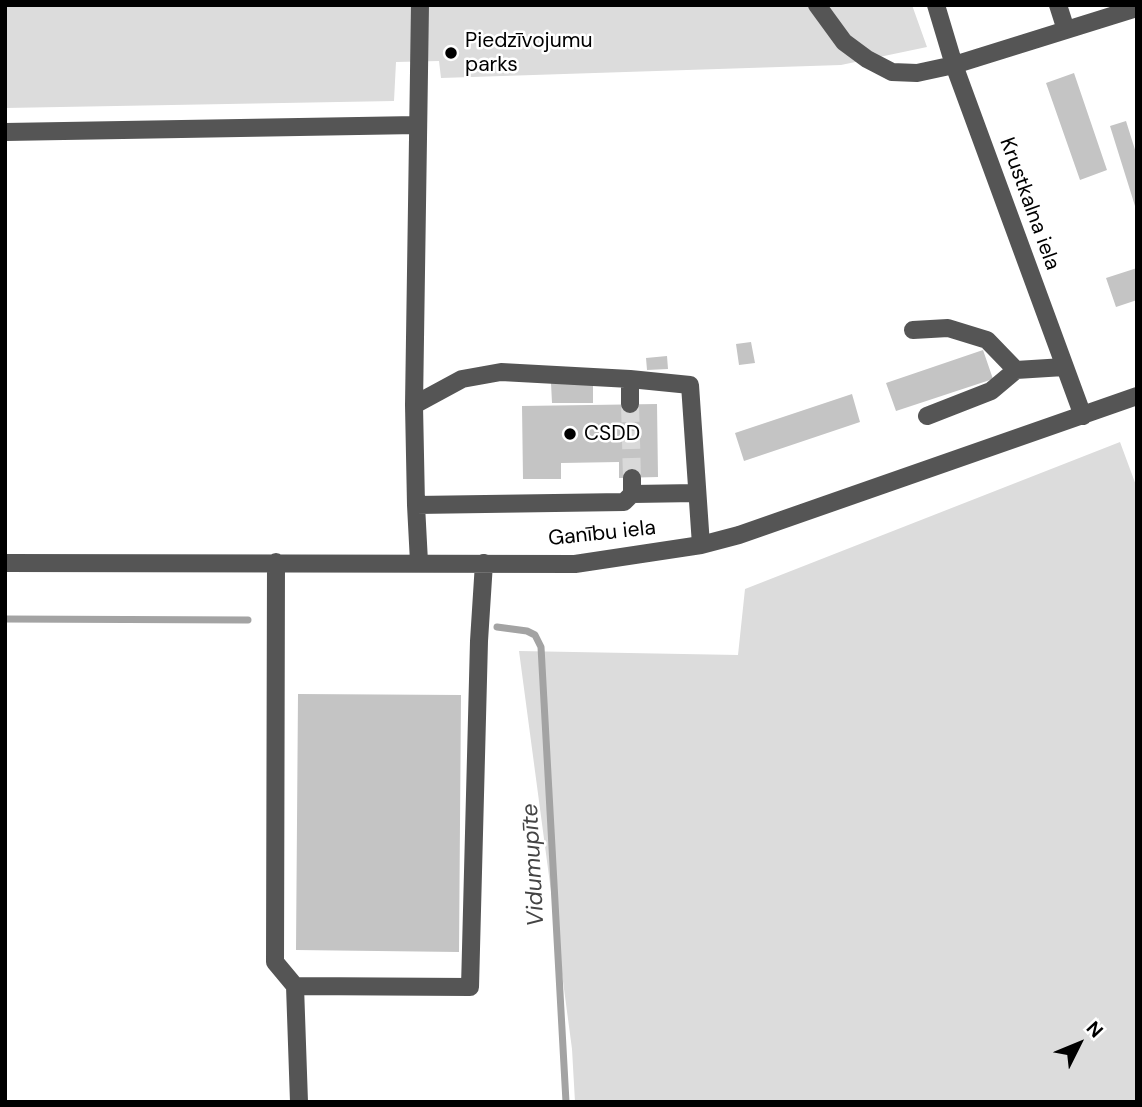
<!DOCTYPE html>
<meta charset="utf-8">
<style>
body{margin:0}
#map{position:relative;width:1142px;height:1107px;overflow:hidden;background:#fff;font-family:"DM Sans",sans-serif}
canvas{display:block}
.frame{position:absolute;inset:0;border:7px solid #000;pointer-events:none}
.north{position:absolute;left:1044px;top:1009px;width:70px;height:70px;-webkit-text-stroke:5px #fff;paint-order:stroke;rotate:47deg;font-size:19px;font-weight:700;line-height:28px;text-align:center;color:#000}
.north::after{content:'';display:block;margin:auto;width:24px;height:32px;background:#000;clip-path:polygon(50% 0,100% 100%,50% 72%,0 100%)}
</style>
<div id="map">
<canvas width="1142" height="1107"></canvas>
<div class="frame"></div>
<div class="north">N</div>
</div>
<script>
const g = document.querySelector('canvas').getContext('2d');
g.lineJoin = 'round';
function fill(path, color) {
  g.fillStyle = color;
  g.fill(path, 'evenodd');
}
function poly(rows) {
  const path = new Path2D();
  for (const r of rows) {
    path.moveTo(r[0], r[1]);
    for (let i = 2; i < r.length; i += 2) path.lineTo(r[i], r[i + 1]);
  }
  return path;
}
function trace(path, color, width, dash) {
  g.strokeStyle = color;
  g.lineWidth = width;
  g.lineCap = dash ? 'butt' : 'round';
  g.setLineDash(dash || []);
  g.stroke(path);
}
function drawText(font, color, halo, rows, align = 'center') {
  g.font = font + ' "DM Sans",sans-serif';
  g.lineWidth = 5;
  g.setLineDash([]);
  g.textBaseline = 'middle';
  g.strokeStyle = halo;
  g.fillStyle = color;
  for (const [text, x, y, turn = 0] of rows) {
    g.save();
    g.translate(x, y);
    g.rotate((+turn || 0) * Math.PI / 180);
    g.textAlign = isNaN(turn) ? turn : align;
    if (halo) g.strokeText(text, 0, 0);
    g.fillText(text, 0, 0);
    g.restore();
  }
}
fill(poly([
 [5,5,912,5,927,47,841,65,441,78,439,61,396,62,394,101,5,108],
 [1120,442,1137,488,1137,1102,575,1102,572,1049,519,651,738,655,745,589]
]), '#dcdcdc');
trace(poly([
 [5,619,248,620],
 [497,627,527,631,535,635,541,647,566,1102]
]), '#a3a3a3', 7);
fill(poly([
 [1074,73,1107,170,1080,180,1046,83],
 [1126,121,1137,156,1137,205,1135,206,1110,126],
 [1137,268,1137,300,1116,307,1106,278],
 [751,342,755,363,739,365,736,344],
 [983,350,993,379,896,411,886,383],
 [667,356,668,369,647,370,646,358],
 [551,383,593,383,593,403,552,403],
 [852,394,860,422,744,461,735,433],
 [657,404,658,477,619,478,619,462,561,463,561,479,523,479,522,406],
 [298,694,461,695,459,952,296,950]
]), '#c4c4c4');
trace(poly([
 [630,404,632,478]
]), '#d9d9d9', 18, [18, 9]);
trace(poly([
 [817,5,844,42,867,59,892,72,917,73,954,65,1137,8],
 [936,5,954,65,1083,416],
 [1058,5,1066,30],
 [5,132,417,125],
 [913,330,948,328,987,340,1016,370],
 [630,404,630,379],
 [414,405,462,379,501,372,630,379,690,385,701,545],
 [927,416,991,391,1016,370,1064,367],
 [632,494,697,493],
 [416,505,624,502,632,494,632,478],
 [276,562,275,962,295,986],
 [419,562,416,505,414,405,420,5],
 [5,563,575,564,701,545,739,535,1137,396],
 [299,1102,295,986,470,987,479,641,484,563]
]), '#555', 18);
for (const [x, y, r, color] of [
 [451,53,7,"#000"],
 [570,434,7,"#000"]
]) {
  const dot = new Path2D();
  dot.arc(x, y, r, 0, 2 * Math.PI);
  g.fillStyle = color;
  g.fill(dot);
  trace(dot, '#fff', 2.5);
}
drawText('21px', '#000', '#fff', [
 ["Piedzīvojumu",465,41],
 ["parks",465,65],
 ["CSDD",584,434]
], 'left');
drawText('21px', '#000', '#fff', [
 ["Krustkalna iela",1029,204,70],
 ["Ganību iela",602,534,-6]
]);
drawText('italic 23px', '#444', '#fff', [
 ["Vidumupīte",534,865,-93]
]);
</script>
